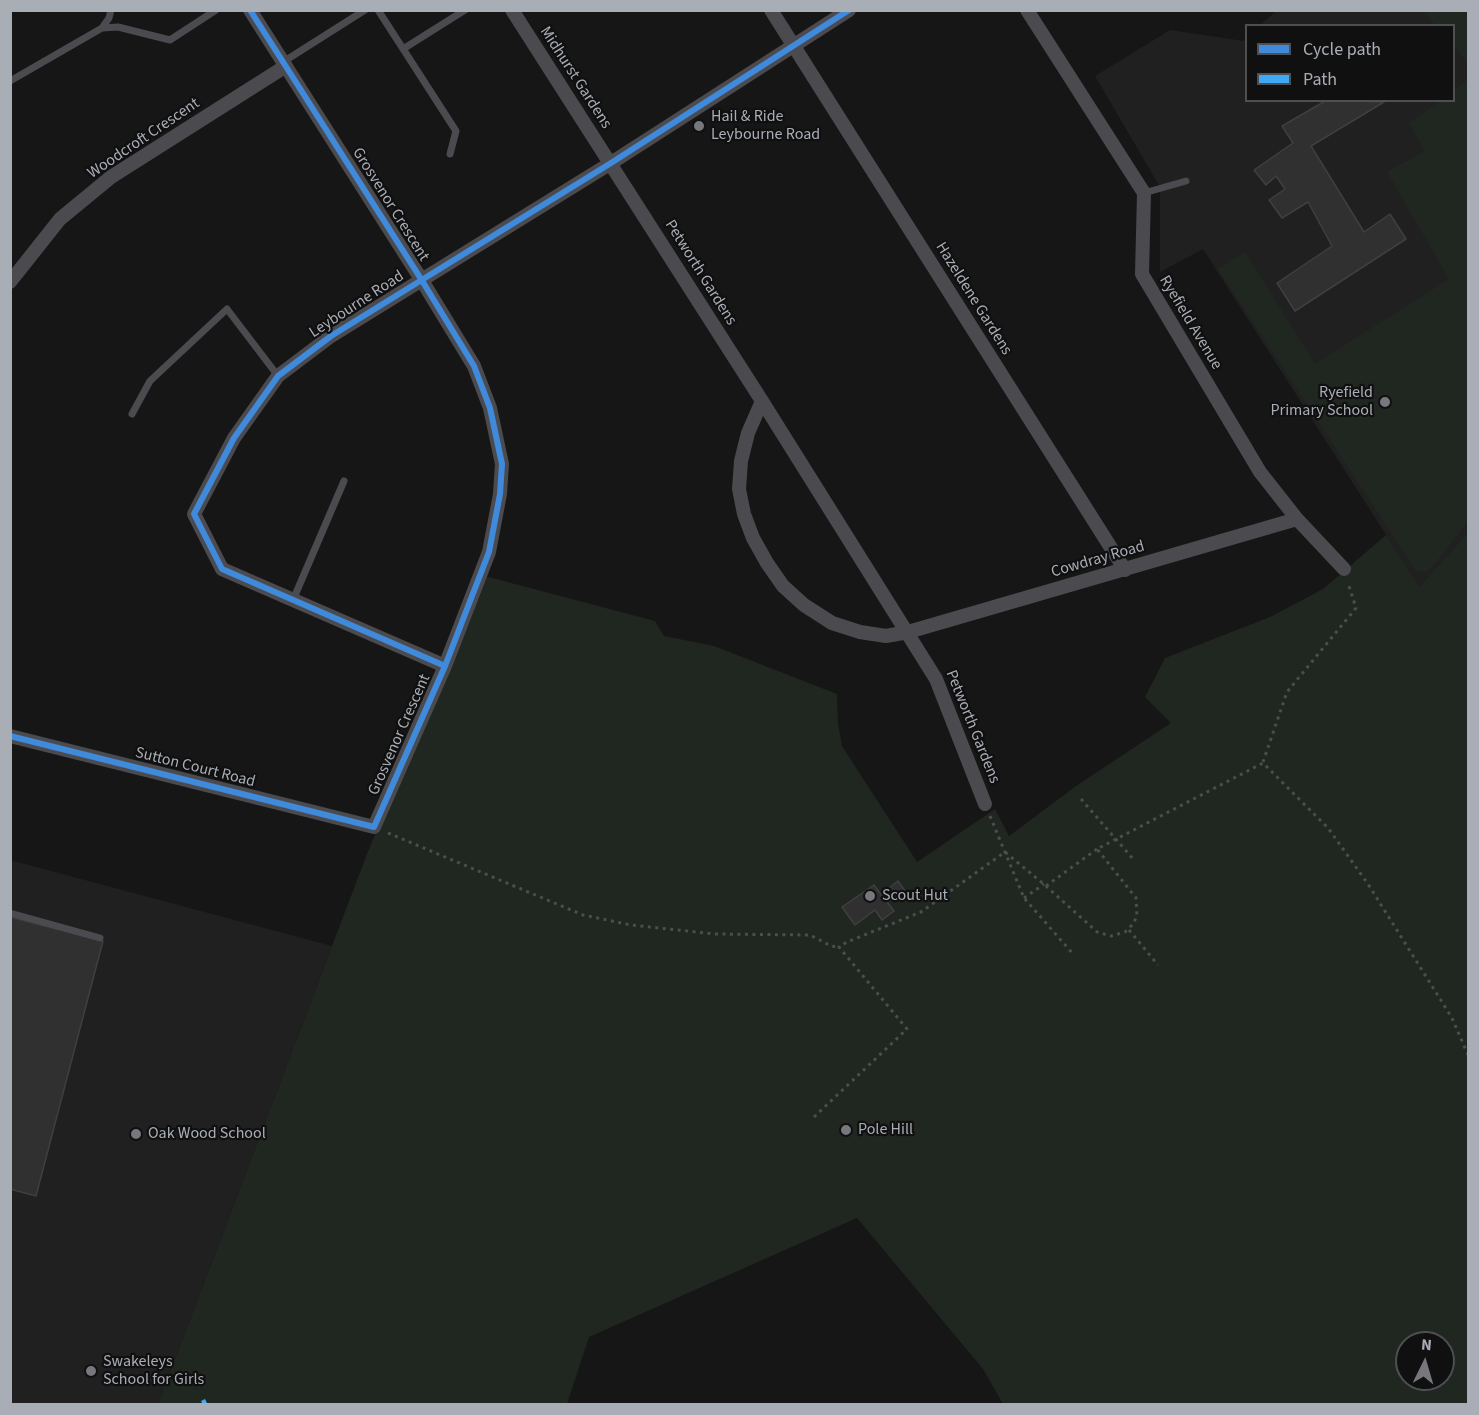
<!DOCTYPE html>
<style>
body{margin:0}
#map{position:relative;width:1479px;height:1415px;overflow:hidden;background:#161616;font-family:"Source Sans 3",sans-serif}
canvas{display:block}
.frame{position:absolute;inset:0;border:12px solid #a9adb5;pointer-events:none}
.legend{position:absolute;left:1245px;top:24px;width:210px;height:78px;box-sizing:border-box;background:#101011;border:2px solid #4d4f53;margin:0;padding:8px 10px;list-style:none;font-size:18px;color:#a9adb5}
.legend li{display:flex;align-items:center;gap:12px;height:30px}
.legend b{width:30px;border:2px solid #4d4f53}
.north{position:absolute;left:1395px;top:1331px;width:60px;height:60px;box-sizing:border-box;background:#101011;border:2px solid #4d4f53;border-radius:50%;rotate:5deg;font-size:16px;font-weight:700;line-height:24px;text-align:center;color:#a9adb5}
.north::after{content:'';display:block;margin:auto;width:21px;height:27px;background:#76787d;clip-path:polygon(50% 0,100% 100%,50% 72%,0 100%)}
</style>
<div id="map">
<canvas width="1479" height="1415"></canvas>
<div class="frame"></div>
<ul class="legend">
<li><b style="height:8px;background:#408adc"></b>Cycle path</li>
<li><b style="height:8px;background:#3fa9f5"></b>Path</li>
</ul>
<div class="north">N</div>
</div>
<script>
const g = document.querySelector('canvas').getContext('2d');
g.lineJoin = 'round';
function fill(path, color) {
  g.fillStyle = color;
  g.fill(path, 'evenodd');
}
function poly(rows) {
  const path = new Path2D();
  for (const r of rows) {
    path.moveTo(r[0], r[1]);
    for (let i = 2; i < r.length; i += 2) path.lineTo(r[i], r[i + 1]);
  }
  return path;
}
function trace(path, color, width, dash) {
  g.strokeStyle = color;
  g.lineWidth = width;
  g.lineCap = dash ? 'butt' : 'round';
  g.setLineDash(dash || []);
  g.stroke(path);
}
function drawText(font, color, halo, rows, align = 'center') {
  g.font = font + ' "Source Sans 3",sans-serif';
  g.lineWidth = 4.5;
  g.setLineDash([]);
  g.textBaseline = 'middle';
  g.strokeStyle = halo;
  g.fillStyle = color;
  for (const [text, x, y, turn = 0] of rows) {
    g.save();
    g.translate(x, y);
    g.rotate((+turn || 0) * Math.PI / 180);
    g.textAlign = isNaN(turn) ? turn : align;
    if (halo) g.strokeText(text, 0, 0);
    g.fillText(text, 0, 0);
    g.restore();
  }
}
fill(poly([
 [1276,11,1468,11,1468,532,1420,588,1203,249,1160,272,1160,187,1095,76,1170,30,1244,41,1246,38,1246,100,1454,100,1454,26,1260,25],
 [10,860,332,946,158,1404,11,1404]
]), '#202021');
fill(poly([
 [1422,11,1468,11,1468,63,1454,46,1454,26,1435,25],
 [1468,79,1468,521,1438,560,1426,572,1416,571,1218,269,1245,252,1315,364,1449,279,1387,172,1425,151,1409,123,1440,101,1454,100,1454,90],
 [1468,532,1468,1404,1003,1404,983,1369,857,1218,589,1337,567,1404,158,1404,367,854,481,575,655,621,664,636,714,646,837,694,838,724,842,746,917,862,995,809,1009,836,1076,786,1171,723,1145,697,1165,658,1270,617,1323,589,1386,535,1420,587],
 [1407,1343,1443,1343,1443,1379,1407,1379]
]), '#202620');
const building = poly([
 [1327,100,1384,102,1311,146,1364,232,1390,214,1406,239,1295,311,1277,283,1332,246,1308,202,1282,218,1269,200,1285,189,1276,176,1266,185,1254,170,1293,143,1282,126,1327,100],
 [898,881,905,891,890,901,884,892,898,881],
 [874,885,894,911,882,920,875,910,855,925,842,907,874,885],
 [10,917,103,941,36,1196,10,1189,10,917]
]);
fill(building, '#303031');
trace(building, '#3f3f42', 1.5);
trace(poly([
 [1263,762,1287,692,1356,608,1348,583],
 [1081,799,1134,860],
 [990,816,1024,898,1074,955],
 [388,833,583,915,631,925,715,934,810,935,831,946,839,947],
 [1046,886,1097,849],
 [1024,898,1044,884],
 [1129,930,1158,965],
 [814,1117,907,1029,839,947,847,942,921,912,1005,852,1046,886,1097,932,1111,936,1125,932,1133,924,1137,916,1136,898,1097,849,1263,763,1328,828,1368,884,1452,1018,1468,1055]
]), '#4c4d4f', 3, [3, 4.5]);
trace(poly([
 [378,10,456,131,450,154],
 [102,28,109,18,111,10],
 [403,49,465,10],
 [283,62,365,10],
 [10,81,102,28,118,27,170,40,216,10],
 [1144,193,1186,181],
 [132,414,150,381,227,309,278,376],
 [293,600,344,481],
 [10,913,100,938]
]), '#4b4b4f', 7);
trace(poly([
 [512,10,762,401,936,679,985,804],
 [771,10,1125,570],
 [1027,10,1144,193,1142,274,1260,472,1297,519,1344,569],
 [10,282,60,219,111,177,286,66],
 [762,401,748,433,741,461,739,489,744,514,753,538,767,563,783,586,804,605,832,623,860,632,886,636,908,632,1297,519],
 [445,666,222,569,194,514,234,438,278,376,331,336,611,163,849,10],
 [10,736,374,827,445,666,489,552,500,494,502,464,490,408,474,366,421,279,250,10]
]), '#4b4b4f', 14);
trace(poly([
 [203,1400,205,1404]
]), '#3fa9f5', 4.5, [9, 4.5]);
trace(poly([
 [445,666,222,569,194,514,234,438,278,376,331,336,611,163,849,10],
 [10,736,374,827,445,666,489,552,500,494,502,464,490,408,474,366,421,279,250,10]
]), '#408adc', 6);
for (const [x, y, r, color] of [
 [699,126,6,"#76787d"],
 [1385,402,6,"#76787d"],
 [870,896,6,"#76787d"],
 [846,1130,6,"#76787d"],
 [136,1134,6,"#76787d"],
 [91,1371,6,"#76787d"]
]) {
  const dot = new Path2D();
  dot.arc(x, y, r, 0, 2 * Math.PI);
  g.fillStyle = color;
  g.fill(dot);
  trace(dot, '#101011', 2);
}
drawText('16px', '#a9adb5', '#101011', [
 ["Midhurst Gardens",575,78,57],
 ["Woodcroft Crescent",144,139,-34],
 ["Grosvenor Crescent",390,205,58],
 ["Petworth Gardens",700,273,58],
 ["Hazeldene Gardens",973,299,58],
 ["Leybourne Road",357,305,-33],
 ["Ryefield Avenue",1190,323,59],
 ["Cowdray Road",1098,560,-16],
 ["Petworth Gardens",972,727,68],
 ["Grosvenor Crescent",400,735,-66],
 ["Sutton Court Road",195,768,14]
]);
drawText('16px', '#a9adb5', '#101011', [
 ["Hail & Ride",711,117],
 ["Leybourne Road",711,135],
 ["Ryefield",1373,393,"right"],
 ["Primary School",1373,411,"right"],
 ["Scout Hut",882,896],
 ["Pole Hill",858,1130],
 ["Oak Wood School",148,1134],
 ["Swakeleys",103,1362],
 ["School for Girls",103,1380]
], 'left');
</script>
